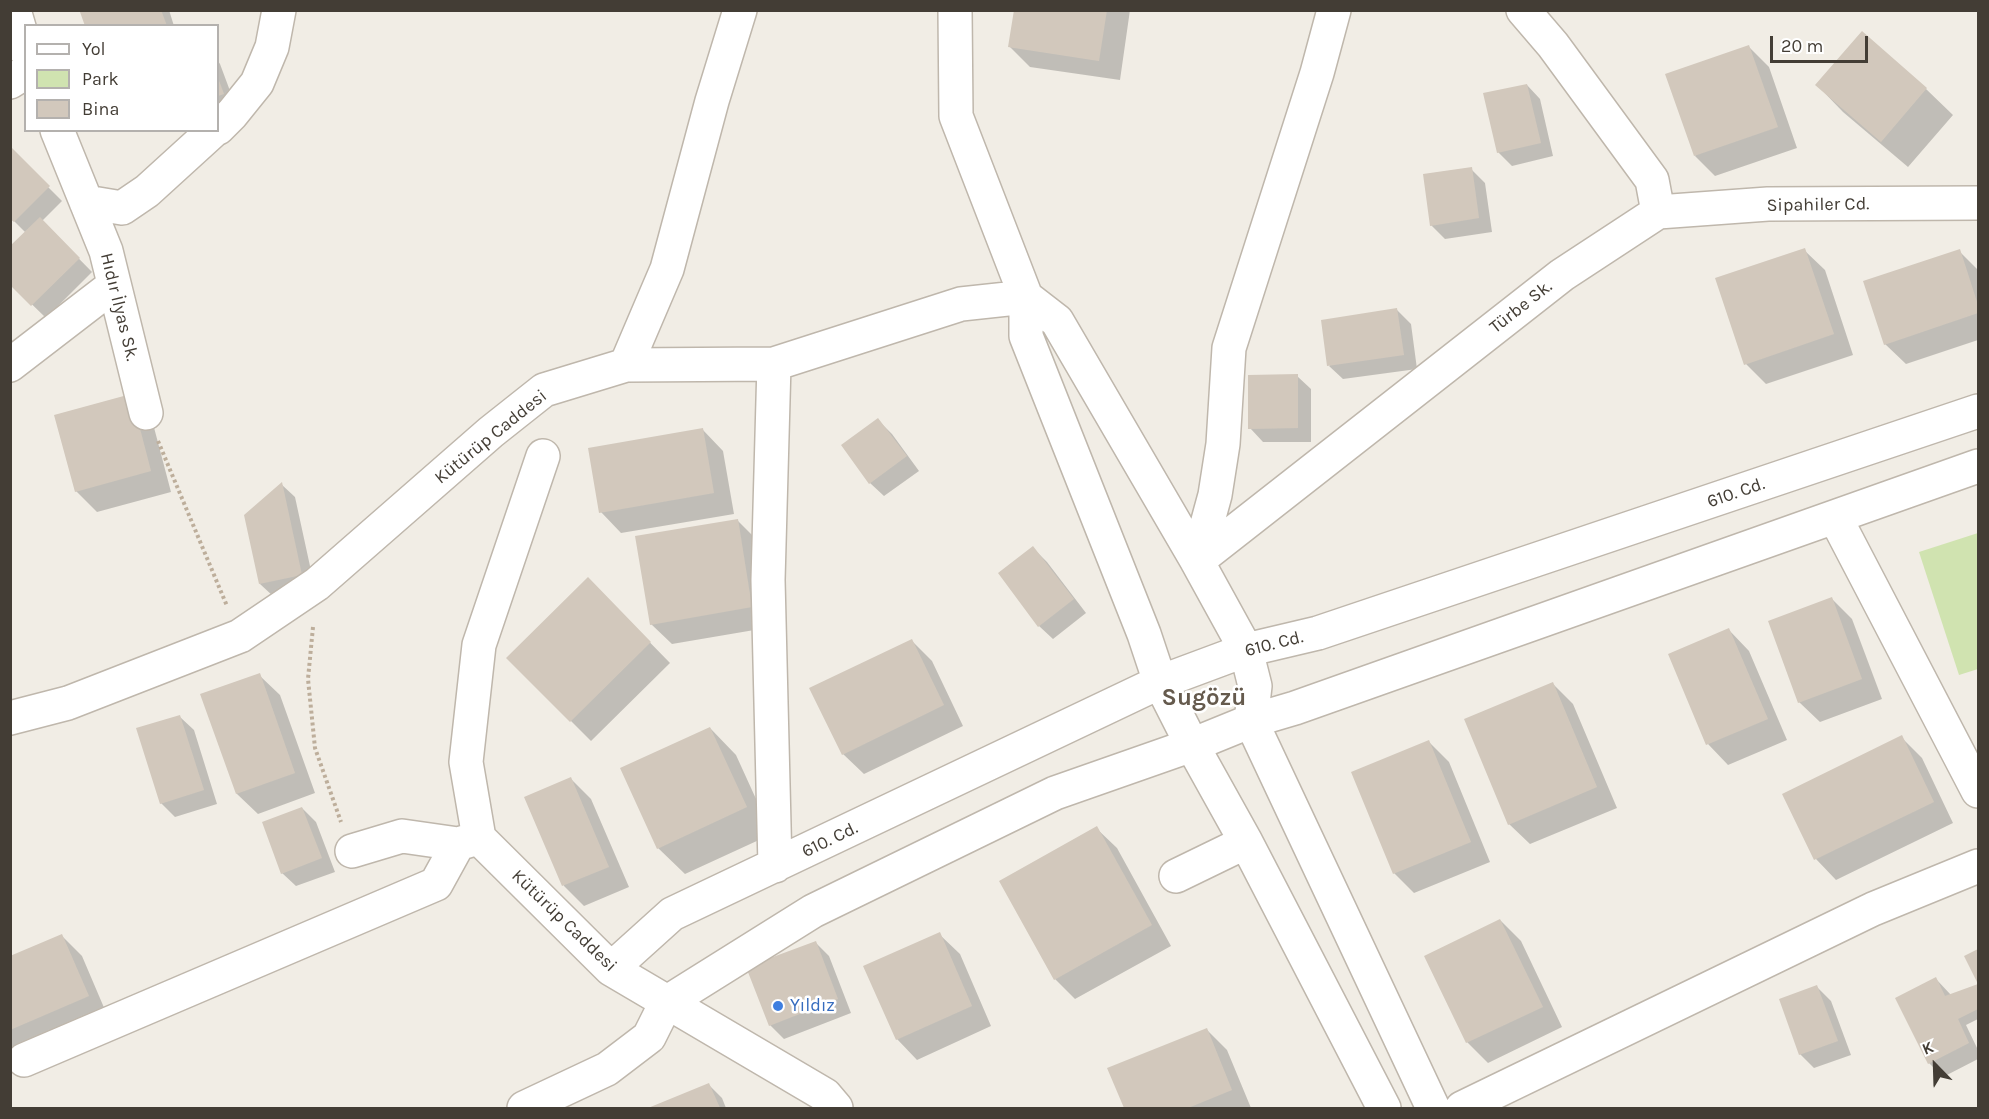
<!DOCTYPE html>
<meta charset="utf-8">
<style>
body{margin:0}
#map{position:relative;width:1989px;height:1119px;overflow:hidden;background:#f1ede5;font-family:Karla,sans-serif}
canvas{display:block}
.frame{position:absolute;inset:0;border:12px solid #433d35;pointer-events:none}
.legend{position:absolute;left:24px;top:24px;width:195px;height:108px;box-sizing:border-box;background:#fff;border:2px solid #b4b1ae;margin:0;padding:8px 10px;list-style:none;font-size:18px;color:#433d35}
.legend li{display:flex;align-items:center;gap:12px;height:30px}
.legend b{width:30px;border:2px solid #b4b1ae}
.north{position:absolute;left:1905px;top:1035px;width:60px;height:60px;-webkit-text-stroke:4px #fff;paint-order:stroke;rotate:337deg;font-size:16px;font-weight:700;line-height:24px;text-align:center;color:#433d35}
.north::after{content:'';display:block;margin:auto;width:21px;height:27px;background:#433d35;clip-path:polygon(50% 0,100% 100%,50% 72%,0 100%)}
.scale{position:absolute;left:1770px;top:36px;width:98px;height:27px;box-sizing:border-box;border:3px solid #433d35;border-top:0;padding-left:8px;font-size:18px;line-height:21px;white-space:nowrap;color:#433d35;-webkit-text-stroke:4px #fff;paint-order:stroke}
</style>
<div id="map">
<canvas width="1989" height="1119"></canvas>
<div class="frame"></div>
<ul class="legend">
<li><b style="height:8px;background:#fff"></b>Yol</li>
<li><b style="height:16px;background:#d0e3b0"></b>Park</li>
<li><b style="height:16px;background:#d2c8bc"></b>Bina</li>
</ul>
<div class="north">K</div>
<div class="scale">20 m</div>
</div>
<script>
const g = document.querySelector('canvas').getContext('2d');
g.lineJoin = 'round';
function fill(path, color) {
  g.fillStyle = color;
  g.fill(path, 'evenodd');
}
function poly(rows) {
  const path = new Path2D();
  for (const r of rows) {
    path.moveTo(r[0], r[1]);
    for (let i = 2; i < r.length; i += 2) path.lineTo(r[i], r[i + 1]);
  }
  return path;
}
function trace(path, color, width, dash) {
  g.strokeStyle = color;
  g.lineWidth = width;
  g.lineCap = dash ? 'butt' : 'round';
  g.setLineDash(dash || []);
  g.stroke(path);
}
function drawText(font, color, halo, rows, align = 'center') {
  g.font = font + ' Karla,sans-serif';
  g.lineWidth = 5;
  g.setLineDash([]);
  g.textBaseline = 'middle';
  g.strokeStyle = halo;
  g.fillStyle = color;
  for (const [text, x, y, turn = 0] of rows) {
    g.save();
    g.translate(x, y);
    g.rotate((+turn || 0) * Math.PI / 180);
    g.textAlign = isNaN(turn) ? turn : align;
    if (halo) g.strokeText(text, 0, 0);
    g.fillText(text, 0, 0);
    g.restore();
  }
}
fill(poly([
 [1978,533,1978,669,1959,675,1919,552]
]), '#d0e3b0');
fill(poly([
 [89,10,169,10,174,26,87,26],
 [1015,10,1130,10,1120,80,1030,67,1010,47],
 [1748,46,1769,67,1797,148,1715,176,1695,156],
 [218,61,220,64,236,107,218,114],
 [1527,85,1540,99,1553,156,1512,166,1498,152],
 [1817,85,1926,89,1953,115,1908,167,1843,112],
 [10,149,62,201,42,221,92,272,46,318,10,283,26,233,10,217],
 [1471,169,1485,183,1492,232,1445,239,1431,225],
 [1804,250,1825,270,1853,355,1766,384,1746,364],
 [1959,251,1978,270,1978,340,1906,364,1885,344],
 [1397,310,1411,324,1417,369,1343,379,1329,366],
 [1297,376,1311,389,1311,442,1263,442,1250,428],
 [151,416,171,492,97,512,76,491],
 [878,420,892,434,919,471,884,496,870,483],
 [703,430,723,451,734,514,621,533,601,512],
 [281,484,295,497,315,589,274,597,260,584],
 [738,521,758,541,772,627,672,644,651,624],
 [1033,548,1047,562,1086,613,1053,639,1039,626],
 [588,579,670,663,591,741,508,658],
 [1832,599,1852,619,1882,699,1820,722,1799,702],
 [1729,630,1749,651,1787,740,1728,765,1708,744],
 [911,640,932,661,963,726,864,774,843,754],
 [259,675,280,695,315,793,258,814,237,794,202,695],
 [1552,683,1573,704,1617,808,1530,844,1509,824],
 [180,717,194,730,217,804,175,817,161,803],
 [710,728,736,755,772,834,685,874,658,848],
 [1901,737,1922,758,1953,823,1836,880,1816,859,1784,795],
 [1429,742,1449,762,1490,862,1414,893,1394,873],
 [571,779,591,799,629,887,584,906,564,886,526,798],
 [302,808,316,822,335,872,296,886,282,873],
 [1096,828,1117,848,1171,946,1075,999,1055,979],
 [1500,920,1521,941,1562,1027,1488,1063,1467,1042,1426,956],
 [939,934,960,954,991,1026,917,1060,897,1039],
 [62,936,82,956,108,1017,10,1059,10,958],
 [815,942,829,956,851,1013,784,1039,770,1025],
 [1936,979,1951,995,1978,985,1978,1019,1966,1025,1978,1050,1978,1059,1943,1077,1929,1063],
 [1817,987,1831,1001,1851,1055,1814,1068,1800,1054],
 [1206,1029,1227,1050,1251,1108,1125,1108,1109,1069],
 [708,1084,722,1098,726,1108,653,1108]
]), '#0003');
fill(poly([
 [85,10,161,10,167,26,85,26,80,12],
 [1014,10,1107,10,1099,61,1008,47],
 [1862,31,1927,88,1881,142,1815,85],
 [1749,45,1778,127,1694,156,1665,74],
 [218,78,224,94,218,96],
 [1527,84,1541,143,1497,153,1483,93],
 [10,146,50,186,14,222,10,219],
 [1472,167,1479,218,1430,226,1423,174],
 [40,217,80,258,31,306,10,285,10,246],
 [1805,248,1834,334,1744,365,1715,278],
 [1960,249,1978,305,1978,313,1884,345,1863,281],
 [1397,308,1404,355,1327,366,1321,320],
 [1298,374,1298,428,1248,429,1248,375],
 [131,394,151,471,75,492,54,415],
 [878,418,907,456,869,484,841,445],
 [703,428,714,493,599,513,588,448],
 [282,482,302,575,259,584,244,515],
 [738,519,752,607,650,625,635,536],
 [1033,546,1074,599,1038,627,998,573],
 [588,577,651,642,570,722,506,658],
 [1832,597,1862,679,1798,703,1768,621],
 [1729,628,1768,719,1706,745,1668,654],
 [912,639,944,705,842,755,809,688],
 [260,673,295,773,236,794,200,694],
 [1553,682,1597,787,1508,825,1464,719],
 [180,715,204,790,160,804,136,728],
 [710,727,747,807,657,849,620,768],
 [1902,735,1934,802,1814,860,1782,794],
 [1429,740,1471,842,1393,874,1351,772],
 [571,777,609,867,562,886,524,797],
 [302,807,322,858,281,874,262,822],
 [1097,826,1152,925,1054,980,999,881],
 [1500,919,1543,1007,1466,1043,1424,956],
 [940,932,972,1006,896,1040,863,966],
 [62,934,89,996,10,1030,10,956],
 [816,941,838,999,769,1026,746,967],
 [1978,949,1978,1009,1958,1019,1969,1043,1928,1064,1895,998,1936,977,1945,996,1978,984,1964,956],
 [1817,985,1838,1041,1799,1055,1779,999],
 [1207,1028,1232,1090,1188,1108,1124,1108,1107,1068],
 [709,1083,720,1108,648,1108]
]), '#d2c8bc');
const minor = poly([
 [14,10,26,51],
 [955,10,956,116,1026,297,1026,336,1144,634,1160,682,1192,745,1246,842,1384,1108],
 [10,82,26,72],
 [218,128,232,114,257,83,272,47,279,10],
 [57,130,106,251,146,413],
 [86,202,122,208,147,191,214,130],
 [1658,212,1768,204,1978,203],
 [1026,297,1057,321,1197,561,1246,650,1255,686,1251,721,1433,1108],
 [774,364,768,580,775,866],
 [10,365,114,285],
 [626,365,667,269,712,101,740,10],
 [543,456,479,645,466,762,479,838,611,969,825,1095,836,1108],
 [1835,517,1978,791],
 [1197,561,1562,275,1658,212,1652,180,1553,45,1523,10],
 [1197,561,1215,495,1223,444,1229,348,1317,73,1334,10],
 [10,718,68,703,240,636,317,584,491,432,544,390,626,365,774,364,961,304,1026,297],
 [352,851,402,836,458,844,478,838],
 [1176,876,1246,842],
 [611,969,672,914,1160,682,1246,650,1318,633,1978,411],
 [666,1003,813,911,1055,793,1192,745,1251,721,1295,708,1978,466],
 [24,1060,436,884,458,844],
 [524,1108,607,1069,649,1037,666,1003],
 [1462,1108,1873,909,1978,866]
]);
trace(minor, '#bfb7ac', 36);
trace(poly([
 [158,441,227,606],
 [313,627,308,679,315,748,341,822]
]), '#bdae9b', 4, [3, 3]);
trace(minor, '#fff', 33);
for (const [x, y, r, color] of [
 [778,1006,6,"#3f7fe0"]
]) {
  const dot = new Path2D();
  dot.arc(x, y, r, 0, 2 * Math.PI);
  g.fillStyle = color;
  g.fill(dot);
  trace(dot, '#fff', 2);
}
drawText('18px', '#433d35', '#fff', [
 ["Sipahiler Cd.",1818,205,-1],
 ["Hıdır İlyas Sk.",119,307,76],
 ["Türbe Sk.",1521,307,-38],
 ["Kütürüp Caddesi",491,437,-39],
 ["610. Cd.",1736,493,-19],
 ["610. Cd.",1274,644,-14],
 ["610. Cd.",830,840,-26],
 ["Kütürüp Caddesi",564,921,44]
]);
drawText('18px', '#366cbe', '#fff', [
 ["Yıldız",790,1006]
], 'left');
drawText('bold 24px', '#655a4d', '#fff', [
 ["Sugözü",1204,698]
]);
</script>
